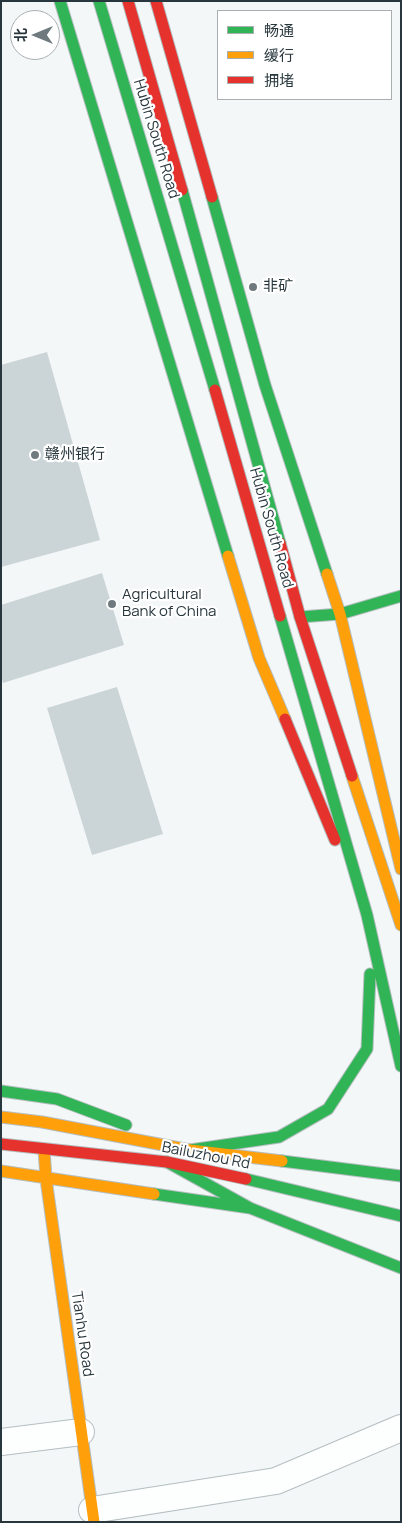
<!DOCTYPE html>
<meta charset="utf-8">
<style>
body{margin:0}
#map{position:relative;width:402px;height:1523px;overflow:hidden;background:#f3f7f8;font-family:Manrope,"Noto Sans SC",sans-serif}
canvas{display:block}
.frame{position:absolute;inset:0;border:2px solid #28373d;pointer-events:none}
.legend{position:absolute;left:217px;top:10px;width:175px;height:90px;box-sizing:border-box;background:#fff;border:1px solid #a9afb1;margin:0;padding:6px 9px;list-style:none;font-size:15px;color:#28373d}
.legend li{display:flex;align-items:center;gap:10px;height:25px}
.legend b{width:25px;border:1px solid #a9afb1}
.north{position:absolute;left:10px;top:10px;width:50px;height:50px;box-sizing:border-box;background:#fff;border:1px solid #a9afb1;border-radius:50%;rotate:270deg;font-size:14px;font-weight:700;line-height:20px;text-align:center;color:#28373d}
.north::after{content:'';display:block;margin:auto;width:18px;height:22px;background:#6f7a7e;clip-path:polygon(50% 0,100% 100%,50% 72%,0 100%)}
</style>
<div id="map">
<canvas width="402" height="1523"></canvas>
<div class="frame"></div>
<ul class="legend">
<li><b style="height:6px;background:#30b455"></b>畅通</li>
<li><b style="height:6px;background:#ff9f0a"></b>缓行</li>
<li><b style="height:6px;background:#e5322d"></b>拥堵</li>
</ul>
<div class="north">北</div>
</div>
<script>
const g = document.querySelector('canvas').getContext('2d');
g.lineJoin = 'round';
function fill(path, color) {
  g.fillStyle = color;
  g.fill(path, 'evenodd');
}
function poly(rows) {
  const path = new Path2D();
  for (const r of rows) {
    path.moveTo(r[0], r[1]);
    for (let i = 2; i < r.length; i += 2) path.lineTo(r[i], r[i + 1]);
  }
  return path;
}
function trace(path, color, width, dash) {
  g.strokeStyle = color;
  g.lineWidth = width;
  g.lineCap = dash ? 'butt' : 'round';
  g.setLineDash(dash || []);
  g.stroke(path);
}
function drawText(font, color, halo, rows, align = 'center') {
  g.font = font + ' Manrope,"Noto Sans SC",sans-serif';
  g.lineWidth = 4.5;
  g.setLineDash([]);
  g.textBaseline = 'middle';
  g.strokeStyle = halo;
  g.fillStyle = color;
  for (const [text, x, y, turn = 0] of rows) {
    g.save();
    g.translate(x, y);
    g.rotate((+turn || 0) * Math.PI / 180);
    g.textAlign = isNaN(turn) ? turn : align;
    if (halo) g.strokeText(text, 0, 0);
    g.fillText(text, 0, 0);
    g.restore();
  }
}
fill(poly([
 [47,352,100,540,1,567,1,365],
 [102,573,124,645,3,683,1,676,1,605],
 [117,687,163,834,92,855,47,708]
]), '#cbd4d6');
const street = poly([
 [1,1442,81,1432],
 [92,1510,276,1481,401,1428]
]);
const fast = poly([
 [60,1,228,556],
 [99,1,215,390],
 [182,190,280,543],
 [212,197,265,385,327,574],
 [280,616,367,915,401,1066],
 [300,617,340,614,401,596],
 [1,1091,57,1099,126,1125],
 [190,1150,279,1137,328,1109,367,1049,370,974],
 [282,1161,401,1176],
 [167,1162,250,1208,401,1268],
 [246,1179,401,1216],
 [154,1194,250,1208]
]);
const slow = poly([
 [228,556,259,658,285,719],
 [327,574,340,614,401,869],
 [352,776,401,925],
 [1,1117,42,1122,190,1150,282,1161],
 [44,1149,46,1179,94,1522],
 [1,1171,154,1194]
]);
const jam = poly([
 [128,1,182,190],
 [156,1,212,197],
 [215,390,280,616],
 [280,543,300,617,352,776],
 [285,719,335,840],
 [1,1144,167,1162,246,1179]
]);
trace(street, '#b5bec0', 28);
trace(fast, '#b5bec0', 13);
trace(slow, '#b5bec0', 13);
trace(jam, '#b5bec0', 13);
trace(street, '#fdfefe', 26);
trace(fast, '#30b455', 11);
trace(slow, '#ff9f0a', 11);
trace(jam, '#e5322d', 11);
for (const [x, y, r, color] of [
 [253,287,5,"#6f7a7e"],
 [35,455,5,"#6f7a7e"],
 [112,604,5,"#6f7a7e"]
]) {
  const dot = new Path2D();
  dot.arc(x, y, r, 0, 2 * Math.PI);
  g.fillStyle = color;
  g.fill(dot);
  trace(dot, '#fff', 2);
}
drawText('15px', '#28373d', '#fff', [
 ["Hubin South Road",156,139,73],
 ["Hubin South Road",271,528,74],
 ["Bailuzhou Rd",206,1156,11],
 ["Tianhu Road",82,1334,82]
]);
drawText('15px', '#28373d', '#fff', [
 ["非矿",263,287],
 ["赣州银行",45,455],
 ["Agricultural",122,595],
 ["Bank of China",122,612]
], 'left');
</script>
